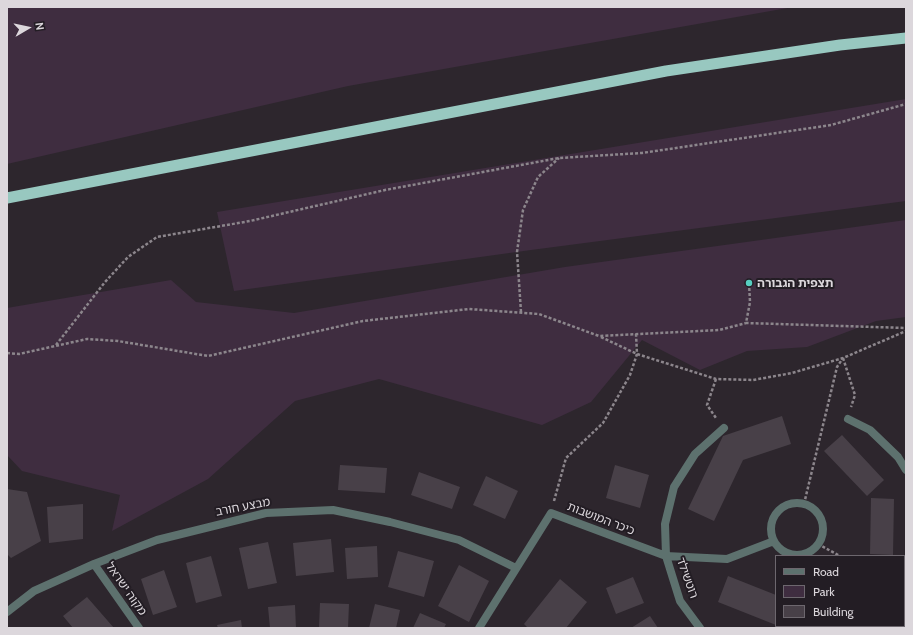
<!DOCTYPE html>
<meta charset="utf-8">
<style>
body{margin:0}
#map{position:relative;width:913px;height:635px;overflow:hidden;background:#2d262d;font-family:Cabin,sans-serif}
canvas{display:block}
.frame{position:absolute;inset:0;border:8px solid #dcd7dc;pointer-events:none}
.legend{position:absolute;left:775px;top:555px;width:130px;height:72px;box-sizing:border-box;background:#231d24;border:1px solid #6d676e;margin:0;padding:5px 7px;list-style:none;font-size:12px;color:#dcd7dc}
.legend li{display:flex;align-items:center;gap:8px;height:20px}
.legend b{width:20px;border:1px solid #6d676e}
.north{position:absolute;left:8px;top:8px;width:40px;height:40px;-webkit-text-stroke:3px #231d24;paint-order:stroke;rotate:81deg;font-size:11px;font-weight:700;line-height:16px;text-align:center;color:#dcd7dc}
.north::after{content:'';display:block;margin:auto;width:14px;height:18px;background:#dcd7dc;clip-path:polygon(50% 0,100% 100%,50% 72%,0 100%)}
</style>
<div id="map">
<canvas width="913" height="635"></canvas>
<div class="frame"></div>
<ul class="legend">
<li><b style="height:5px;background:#5d716e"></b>Road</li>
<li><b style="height:11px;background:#3f2d40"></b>Park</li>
<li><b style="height:11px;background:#484048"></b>Building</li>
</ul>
<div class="north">N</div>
</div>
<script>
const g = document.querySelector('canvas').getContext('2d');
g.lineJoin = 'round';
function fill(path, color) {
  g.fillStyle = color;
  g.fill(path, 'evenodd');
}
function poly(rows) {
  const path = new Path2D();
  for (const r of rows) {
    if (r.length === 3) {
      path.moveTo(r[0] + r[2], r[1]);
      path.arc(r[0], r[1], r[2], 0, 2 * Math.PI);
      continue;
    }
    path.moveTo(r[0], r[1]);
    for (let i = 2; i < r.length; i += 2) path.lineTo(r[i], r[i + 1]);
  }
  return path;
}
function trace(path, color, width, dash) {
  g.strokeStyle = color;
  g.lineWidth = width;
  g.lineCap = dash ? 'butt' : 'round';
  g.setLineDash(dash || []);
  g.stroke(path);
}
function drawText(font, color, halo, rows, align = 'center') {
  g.font = font + ' Cabin,"Noto Sans Hebrew",sans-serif';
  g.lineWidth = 4;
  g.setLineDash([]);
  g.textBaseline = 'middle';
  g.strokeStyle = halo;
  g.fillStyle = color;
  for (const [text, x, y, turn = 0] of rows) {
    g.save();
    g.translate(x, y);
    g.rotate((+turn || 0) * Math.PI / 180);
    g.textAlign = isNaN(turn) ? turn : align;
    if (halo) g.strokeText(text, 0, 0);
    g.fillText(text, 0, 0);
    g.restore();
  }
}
fill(poly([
 [7,7,793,7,348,86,7,164],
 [906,99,906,201,531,250,234,291,217,212],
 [906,220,906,317,876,321,807,347,747,351,700,370,642,340,591,402,542,425,379,379,295,401,208,479,112,531,120,495,22,471,7,455,7,308,171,280,196,302,294,313,565,267]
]), '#3f2d40');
fill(poly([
 [782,416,791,444,743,460,714,521,688,509,723,436],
 [842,435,884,480,867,496,824,451],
 [340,465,387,468,385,493,338,490],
 [615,465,649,475,640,508,606,498],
 [419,472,460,487,452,509,411,495],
 [486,476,518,491,505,519,473,505],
 [7,489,27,492,41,541,11,558,7,554],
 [871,498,894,499,893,555,870,554],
 [83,504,83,539,49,543,47,507],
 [331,539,334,572,296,576,293,543],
 [268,542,277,583,248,589,239,548],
 [377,546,378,577,347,579,345,548],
 [398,551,434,561,424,597,388,587],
 [211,556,222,596,196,603,186,563],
 [459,565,489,581,469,622,438,606],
 [164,570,177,607,153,615,141,579],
 [728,576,776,595,776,625,718,602],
 [633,577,644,603,616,614,606,588],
 [560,579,587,602,566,628,528,628,524,624],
 [87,597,114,628,73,628,63,616],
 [320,603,349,604,348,628,319,628],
 [375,604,400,610,396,628,369,628],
 [295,605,296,628,270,628,268,607],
 [420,613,446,624,444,628,413,628],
 [650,616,658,628,631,628],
 [241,620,242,628,218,628,217,625]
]), '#484048');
trace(poly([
 [749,283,750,302,746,323,906,328],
 [521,312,517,252,523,210,538,177,559,158],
 [601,337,637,354,716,379,753,380,792,373,843,358,906,331],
 [56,345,105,282,128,257,157,237,250,221,385,190,559,158,642,153,831,125,906,104],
 [7,353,19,354,87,339,118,341,208,356,363,321,469,309,539,314,599,336,719,330,746,323],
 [843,358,855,395,851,407],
 [716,379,707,405,716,418],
 [554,501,566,458,603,423,630,375,637,354,636,334],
 [804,504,837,367,843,358],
 [818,544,840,556],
 [904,592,906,593]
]), '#8c868c', 2.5, [3, 2]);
trace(poly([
 [848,419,870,430,898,457,906,470],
 [797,529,26],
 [94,564,139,628],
 [904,611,906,609],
 [7,612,34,591,94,564,157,540,266,513,333,510,390,522,459,540,516,568],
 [479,628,551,513,666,556,727,559,774,541],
 [700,628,680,601,666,556,665,524,674,487,695,454,724,428],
 [891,628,892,626]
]), '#5d716e', 8);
trace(poly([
 [7,198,666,71,840,45,906,38]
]), '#98c8c0', 11);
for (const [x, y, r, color] of [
 [749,283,4,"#57cec1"]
]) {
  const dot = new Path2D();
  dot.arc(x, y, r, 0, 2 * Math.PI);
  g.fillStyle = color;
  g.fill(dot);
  trace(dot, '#231d24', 1.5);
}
drawText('bold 12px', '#dcd7dc', '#231d24', [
 ["תצפית הגבורה",757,283]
], 'left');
drawText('12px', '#dcd7dc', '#231d24', [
 ["מבצע חורב",243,507,-11],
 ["כיכר המושבות",601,519,21],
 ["רוטשילד",687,578,70],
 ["מקוה ישראל",126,589,55]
]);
</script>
